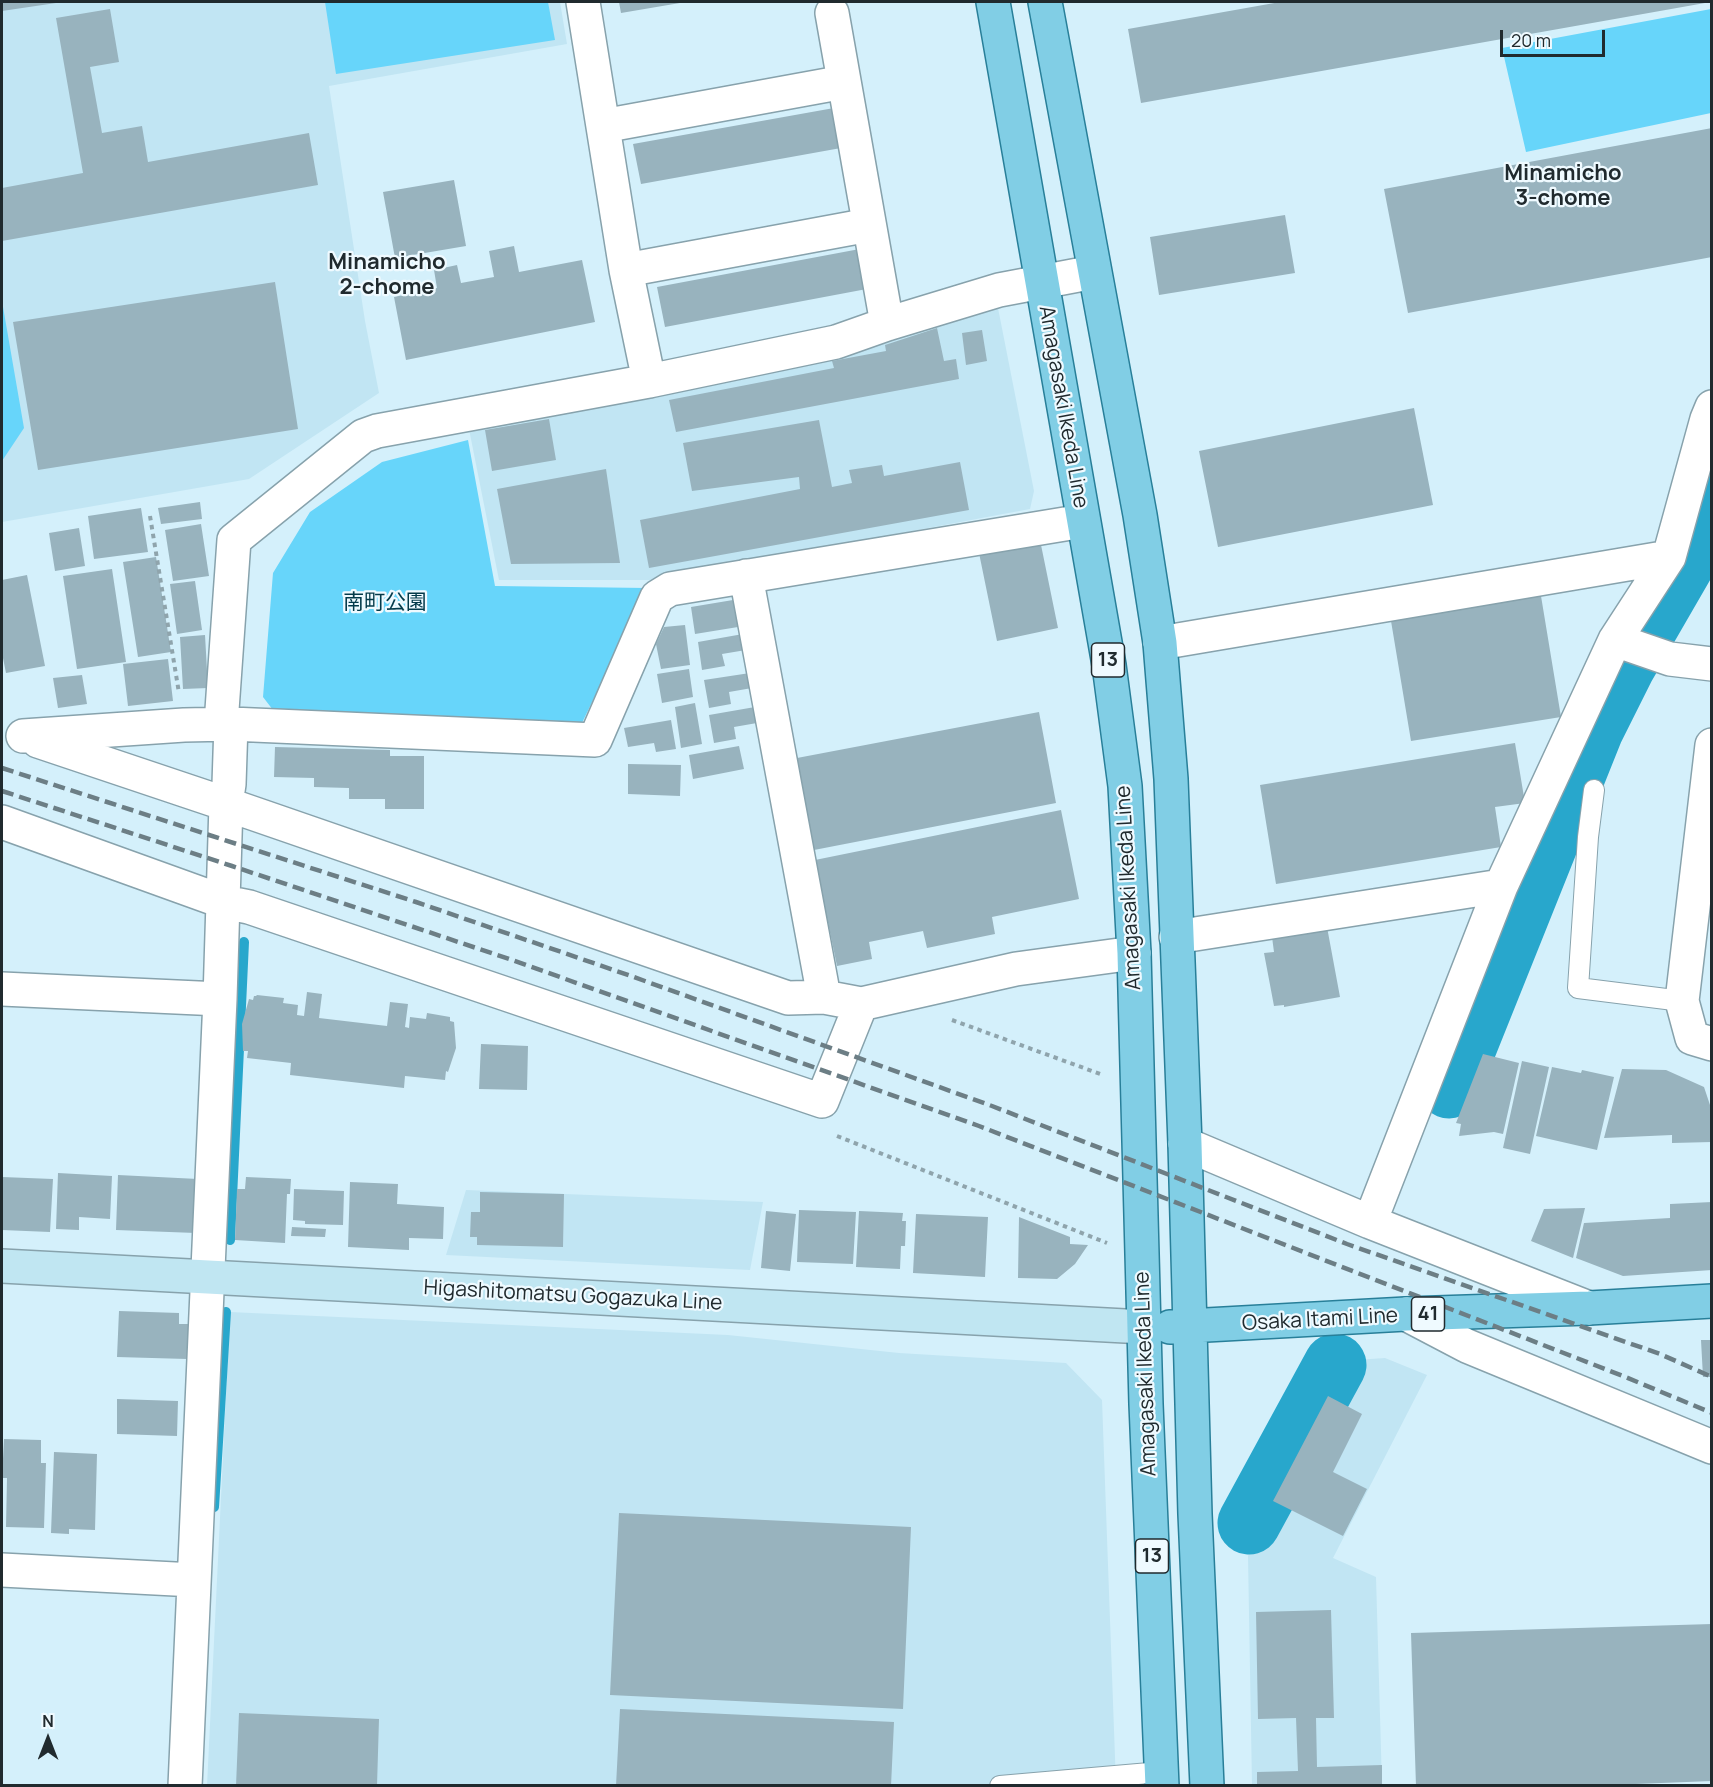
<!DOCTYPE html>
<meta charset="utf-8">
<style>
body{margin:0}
#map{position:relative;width:1713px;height:1787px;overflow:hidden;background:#d4f0fb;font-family:Manrope,sans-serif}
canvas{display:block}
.frame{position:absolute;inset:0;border:3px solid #202a2e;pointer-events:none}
.north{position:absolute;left:18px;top:1709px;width:60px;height:60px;-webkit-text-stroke:4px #effaff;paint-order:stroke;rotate:0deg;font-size:16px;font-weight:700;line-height:24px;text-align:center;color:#202a2e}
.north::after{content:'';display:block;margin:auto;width:21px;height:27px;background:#202a2e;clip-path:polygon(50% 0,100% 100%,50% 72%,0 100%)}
.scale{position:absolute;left:1500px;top:30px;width:105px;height:27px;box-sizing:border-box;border:3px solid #202a2e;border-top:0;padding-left:8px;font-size:18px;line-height:21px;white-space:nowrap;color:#202a2e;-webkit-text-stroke:4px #effaff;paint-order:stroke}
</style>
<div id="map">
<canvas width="1713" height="1787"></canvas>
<div class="frame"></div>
<div class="north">N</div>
<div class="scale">20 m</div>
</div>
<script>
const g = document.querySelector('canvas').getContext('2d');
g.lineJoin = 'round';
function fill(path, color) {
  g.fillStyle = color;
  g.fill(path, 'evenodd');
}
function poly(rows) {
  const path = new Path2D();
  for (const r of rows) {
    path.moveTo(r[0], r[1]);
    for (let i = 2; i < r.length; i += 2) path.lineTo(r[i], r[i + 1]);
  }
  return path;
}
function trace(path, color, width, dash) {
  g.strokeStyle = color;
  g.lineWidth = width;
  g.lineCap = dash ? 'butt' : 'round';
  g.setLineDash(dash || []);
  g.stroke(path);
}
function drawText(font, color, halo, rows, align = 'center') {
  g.font = font + ' Manrope,"Noto Sans JP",sans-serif';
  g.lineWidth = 4.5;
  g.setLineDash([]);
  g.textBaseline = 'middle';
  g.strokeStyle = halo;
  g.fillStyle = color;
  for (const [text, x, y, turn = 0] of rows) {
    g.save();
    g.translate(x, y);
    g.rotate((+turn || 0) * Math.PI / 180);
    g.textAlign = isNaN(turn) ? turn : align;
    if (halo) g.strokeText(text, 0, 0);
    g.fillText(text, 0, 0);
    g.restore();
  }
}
fill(poly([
 [2,2,560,2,567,44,329,86,365,321,379,393,249,479,2,522],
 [998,308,1034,491,1030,509,650,580,499,580,468,424,912,325],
 [466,1190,763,1202,750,1270,446,1255],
 [230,1312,728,1335,899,1353,1066,1363,1102,1400,1116,1785,207,1786],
 [1385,1358,1427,1375,1333,1558,1376,1577,1382,1785,1252,1785,1248,1556,1266,1509,1341,1361]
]), '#c1e5f3');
fill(poly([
 [325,2,548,2,555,40,336,74],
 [1711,9,1711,113,1526,152,1502,48],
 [2,301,24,428,2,461],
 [468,440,495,586,647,588,581,725,273,710,263,697,273,573,310,512,382,462]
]), '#67d5fa');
trace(poly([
 [230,1240,244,942],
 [214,1507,226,1312]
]), '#28a7cc', 10);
trace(poly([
 [1449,1087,1592,730,1624,666,1687,557,1712,474],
 [1249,1523,1335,1365]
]), '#28a7cc', 63);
fill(poly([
 [2,2,56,2,56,3,2,11],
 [619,2,680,2,680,3,621,13],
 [1280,2,1705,2,1705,3,1141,103,1128,29],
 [110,9,119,62,90,67,102,133,142,126,148,162,309,133,318,185,2,241,2,188,83,173,56,18],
 [834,108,841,148,641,184,633,144],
 [1712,128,1712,257,1408,313,1384,189],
 [454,180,466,246,395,258,383,192],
 [1285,215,1295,273,1159,295,1150,237],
 [514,246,519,272,582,260,595,322,406,360,394,297,437,288,434,270,457,265,461,283,494,277,489,251],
 [865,248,872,288,665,327,657,287],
 [275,282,298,429,38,470,13,322],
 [937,328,944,361,956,359,959,379,676,432,669,400,834,368,832,361,886,351,885,345],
 [982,330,987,361,966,365,962,333],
 [1414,408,1433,505,1218,547,1199,451],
 [549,419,556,460,492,471,485,430],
 [819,420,832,487,852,483,849,470,882,465,884,476,960,462,969,510,649,568,640,520,800,489,799,477,692,491,683,443],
 [606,469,620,563,511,564,497,489],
 [200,502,202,519,161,524,158,508],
 [141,508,148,552,94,559,88,516],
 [201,524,209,576,173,581,165,530],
 [79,528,85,566,55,571,49,533],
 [1040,540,1058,628,997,641,979,553],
 [156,557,171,652,138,657,123,562],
 [112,569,126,662,77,669,63,576],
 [27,575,45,666,6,673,2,653,2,580],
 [195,581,202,630,177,634,170,584],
 [1541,596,1561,717,1411,741,1391,621],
 [733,600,738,627,695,634,691,607],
 [685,625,690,665,661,669,656,644,664,627],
 [743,634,746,650,722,654,725,666,702,670,698,642],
 [205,635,208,688,183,689,180,637],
 [168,659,173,701,128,706,123,664],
 [689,669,693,697,662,703,657,674],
 [750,673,752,688,729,692,731,704,709,708,704,680],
 [82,675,87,704,58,708,53,678],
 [695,703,702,744,681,748,675,707],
 [755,707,757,723,734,727,736,739,714,743,709,715],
 [1039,712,1056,803,814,850,797,758],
 [671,720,676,749,656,752,654,743,628,747,624,728],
 [1515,743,1525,803,1495,807,1501,847,1276,884,1260,785],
 [739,746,744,769,693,779,689,755],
 [275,747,390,750,390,756,424,756,424,809,385,809,385,799,349,799,349,788,314,787,314,778,274,777],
 [628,764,681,765,680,796,628,794],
 [1061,810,1079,899,992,917,995,934,927,948,923,931,869,942,872,959,837,966,815,860],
 [1327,927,1340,997,1284,1007,1284,1005,1274,1006,1264,953,1274,952,1272,937],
 [307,992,322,994,319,1018,387,1026,390,1002,408,1004,405,1027,409,1028,410,1017,426,1019,427,1013,450,1017,450,1021,454,1022,456,1048,448,1072,446,1071,445,1080,405,1076,404,1088,290,1075,291,1063,247,1058,248,1051,243,1051,242,1024,249,999,253,1000,254,996,256,996,257,995,284,998,283,1003,298,1005,297,1015,304,1016],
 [481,1044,528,1046,527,1090,479,1089],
 [1483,1054,1519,1063,1503,1134,1494,1132,1459,1136,1461,1124,1456,1123],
 [1522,1061,1549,1067,1530,1154,1503,1148],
 [1552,1067,1581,1073,1582,1070,1614,1077,1597,1150,1536,1136],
 [1622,1069,1666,1070,1704,1087,1712,1111,1712,1142,1672,1143,1672,1135,1604,1138],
 [58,1173,112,1176,110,1219,79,1217,79,1230,56,1229],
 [118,1175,198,1179,196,1233,116,1230],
 [2,1177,53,1179,50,1232,2,1230],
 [246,1177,291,1179,290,1194,287,1194,285,1243,235,1240,237,1189,245,1189],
 [350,1182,398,1184,397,1204,444,1207,443,1239,409,1238,409,1250,348,1247],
 [294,1189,344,1191,343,1225,305,1224,305,1221,293,1220],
 [480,1192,564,1194,563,1247,477,1245,477,1237,470,1237,471,1212,480,1212],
 [1712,1202,1712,1270,1623,1276,1576,1258,1584,1223,1670,1218,1670,1204],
 [1585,1208,1573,1258,1531,1241,1544,1209],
 [799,1210,856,1212,853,1264,797,1262],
 [766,1211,796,1214,790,1271,761,1268],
 [859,1211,903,1213,902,1221,906,1221,905,1246,901,1246,900,1269,856,1267],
 [916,1214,988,1217,985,1277,913,1273],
 [1019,1217,1070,1237,1070,1244,1088,1245,1075,1264,1057,1279,1018,1278],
 [292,1227,326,1229,325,1237,291,1236],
 [119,1311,179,1313,179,1324,189,1324,187,1359,117,1357],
 [1701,1340,1712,1340,1712,1377,1703,1377],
 [1328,1396,1362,1414,1333,1472,1367,1489,1343,1536,1273,1501],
 [117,1399,178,1401,177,1436,117,1434],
 [4,1439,41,1440,41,1463,46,1463,44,1528,6,1527,7,1478,2,1478],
 [54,1452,97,1454,95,1530,69,1529,69,1534,51,1533],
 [619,1513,911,1527,903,1709,610,1695],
 [1331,1610,1334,1718,1316,1718,1317,1767,1382,1765,1382,1786,1257,1786,1257,1772,1298,1771,1296,1718,1258,1719,1256,1612],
 [1712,1624,1712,1781,1585,1786,1416,1786,1411,1633],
 [620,1709,894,1722,891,1786,616,1786],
 [239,1713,379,1719,377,1786,236,1786]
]), '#98b3be');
const lane = poly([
 [1594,790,1588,837,1578,988,1682,1001],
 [1000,1786,1161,1772]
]);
const street = poly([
 [583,2,626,270,649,381],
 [832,13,887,324],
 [603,126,844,82],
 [626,270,869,225],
 [746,576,824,997,861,1004,1016,969,1134,953],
 [1615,640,1670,659,1712,664],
 [1160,643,1669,557],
 [221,724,234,540,363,436,377,431,649,381,836,342,887,324,999,290,1094,272],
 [23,736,184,725,231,724,595,740,657,597,670,589,1083,521],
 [38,741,226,804,788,998,824,997],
 [1712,745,1682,1001,1692,1038,1712,1044],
 [2,822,224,902,249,907,822,1101,861,1004],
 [1176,937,1501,886],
 [2,989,220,999],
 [1185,1144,1370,1222,1589,1308],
 [1370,1222,1501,886,1615,640,1669,557,1707,419,1712,407],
 [1406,1314,1467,1346,1712,1447],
 [2,1570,194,1580],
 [185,1786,220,999,226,804,229,784,231,724]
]);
const secondary = poly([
 [2,1266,1144,1327]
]);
const primary = poly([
 [993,2,1109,665,1125,786,1134,953,1146,1404,1162,1786],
 [1045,2,1140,515,1160,643,1171,779,1185,1144,1195,1514,1207,1786],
 [1170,1327,1406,1314,1589,1308,1712,1301]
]);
trace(lane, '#87a2ac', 22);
trace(street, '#87a2ac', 36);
trace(secondary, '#87a2ac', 36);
trace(primary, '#287f99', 36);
trace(poly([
 [150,516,179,693],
 [952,1020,1103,1075],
 [837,1136,1107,1243]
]), '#8fa4ac', 4, [4.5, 4.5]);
trace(lane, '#fff', 20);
trace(street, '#fff', 33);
trace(secondary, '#c0e6f2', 33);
trace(primary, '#81cee5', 33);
trace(poly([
 [2,768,416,902,631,976,992,1106,1347,1244,1660,1354,1712,1377],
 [2,791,232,866,512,960,979,1126,1623,1376,1712,1413]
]), '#6c7e85', 4.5, [12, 6]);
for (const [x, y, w] of [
 [1108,660,33],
 [1428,1314,33],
 [1152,1556,33]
]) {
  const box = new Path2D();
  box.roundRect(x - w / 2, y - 17, w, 34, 4.5);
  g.fillStyle = '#effaff';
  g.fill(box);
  trace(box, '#202a2e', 1.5);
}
drawText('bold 20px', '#202a2e', null, [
 ["13",1108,660],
 ["41",1428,1314],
 ["13",1152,1556]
]);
drawText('21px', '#202a2e', '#effaff', [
 ["Amagasaki Ikeda Line",1063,407,80],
 ["Amagasaki Ikeda Line",1129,888,-93],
 ["Higashitomatsu Gogazuka Line",573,1296,3],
 ["Osaka Itami Line",1320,1320,-3],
 ["Amagasaki Ikeda Line",1146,1374,-92]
]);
drawText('21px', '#033a4a', '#effaff', [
 ["南町公園",385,603]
]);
drawText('bold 22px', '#202a2e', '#effaff', [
 ["Minamicho",1563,174],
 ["3-chome",1563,199],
 ["Minamicho",387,263],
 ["2-chome",387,288]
]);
</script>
